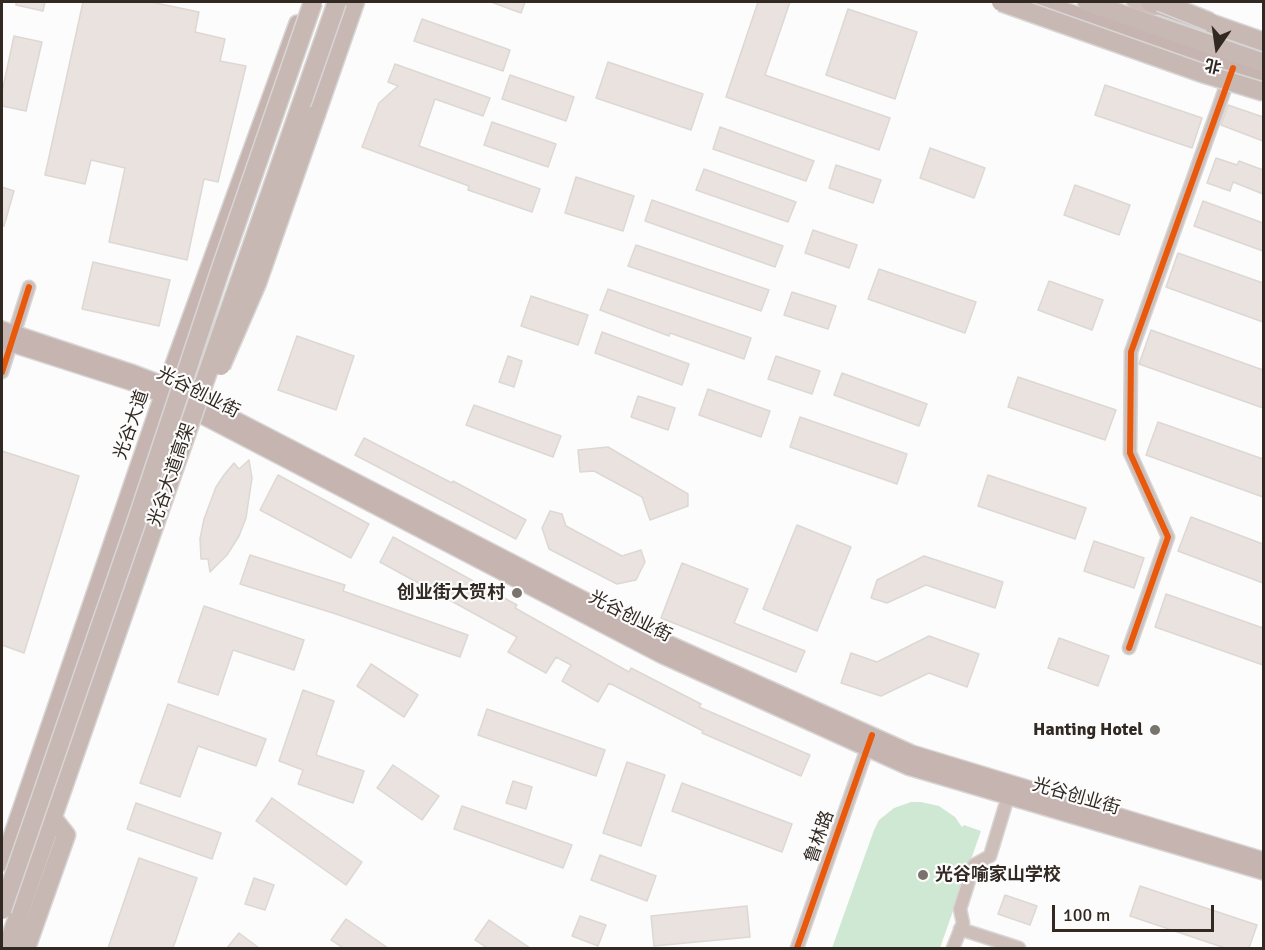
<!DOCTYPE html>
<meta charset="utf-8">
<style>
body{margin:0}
#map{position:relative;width:1265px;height:950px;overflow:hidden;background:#fcfcfc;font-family:Signika,"Noto Sans SC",sans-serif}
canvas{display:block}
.frame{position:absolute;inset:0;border:3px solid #322922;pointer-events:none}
.north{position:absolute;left:1187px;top:18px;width:60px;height:60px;-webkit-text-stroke:4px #fcfcfc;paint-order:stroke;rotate:193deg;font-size:16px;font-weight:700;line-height:24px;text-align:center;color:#322922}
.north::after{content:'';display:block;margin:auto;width:21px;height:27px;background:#322922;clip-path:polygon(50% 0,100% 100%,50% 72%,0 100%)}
.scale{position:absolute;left:1052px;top:905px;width:162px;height:27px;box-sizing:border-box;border:3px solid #322922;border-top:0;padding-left:8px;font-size:18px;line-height:21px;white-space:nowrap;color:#322922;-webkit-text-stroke:4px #fcfcfc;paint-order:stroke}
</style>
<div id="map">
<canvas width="1265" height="950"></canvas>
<div class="frame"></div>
<div class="north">北</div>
<div class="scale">100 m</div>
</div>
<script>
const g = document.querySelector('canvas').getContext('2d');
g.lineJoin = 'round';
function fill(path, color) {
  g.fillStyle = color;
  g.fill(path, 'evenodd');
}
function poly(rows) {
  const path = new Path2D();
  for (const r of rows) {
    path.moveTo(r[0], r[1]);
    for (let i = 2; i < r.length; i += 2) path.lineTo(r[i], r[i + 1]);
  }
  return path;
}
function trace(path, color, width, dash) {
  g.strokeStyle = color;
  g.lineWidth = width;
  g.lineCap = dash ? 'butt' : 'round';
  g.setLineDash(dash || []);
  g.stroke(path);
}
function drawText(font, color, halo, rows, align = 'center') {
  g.font = font + ' Signika,"Noto Sans SC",sans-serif';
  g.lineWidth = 4.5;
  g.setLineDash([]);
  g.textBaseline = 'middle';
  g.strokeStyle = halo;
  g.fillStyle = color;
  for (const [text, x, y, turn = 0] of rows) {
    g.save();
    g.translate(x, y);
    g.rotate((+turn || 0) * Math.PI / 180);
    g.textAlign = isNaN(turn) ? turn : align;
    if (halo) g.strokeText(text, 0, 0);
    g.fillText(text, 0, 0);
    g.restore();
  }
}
fill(poly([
 [911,802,921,802,939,806,955,817,962,827,964,825,981,831,940,948,832,948,874,830,879,820,894,808]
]), '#cfe8d4');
const building = poly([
 [16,2,45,2,43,11,16,5,16,2],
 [83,2,151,2,199,12,195,32,225,39,220,61,246,66,218,182,204,179,187,260,109,242,125,168,91,160,85,184,45,175,83,2],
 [491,2,525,2,521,13,491,2],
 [758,2,790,2,765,75,890,118,879,150,726,97,758,2],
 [848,9,917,32,895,99,826,75,848,9],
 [422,19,510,50,503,71,414,41,422,19],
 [14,36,42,42,26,111,2,106,2,92,14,36],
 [608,62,703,94,691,130,596,98,608,62],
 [395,64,490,98,483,116,435,99,419,146,540,189,532,212,468,190,469,186,362,147,379,103,398,86,388,82,395,64],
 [510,75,574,97,566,121,502,99,510,75],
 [1105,85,1202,118,1192,148,1095,115,1105,85],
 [1228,105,1263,117,1263,141,1221,125,1228,105],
 [492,122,556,144,548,167,484,145,492,122],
 [720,127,814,161,806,181,713,149,720,127],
 [930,148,985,168,974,198,920,178,930,148],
 [1216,158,1237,165,1239,161,1263,170,1263,194,1233,182,1230,191,1207,183,1216,158],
 [836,165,881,180,873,203,829,188,836,165],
 [704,169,796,202,788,222,696,190,704,169],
 [576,177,634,196,623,231,565,213,576,177],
 [1075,185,1130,205,1119,235,1064,215,1075,185],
 [2,187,14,191,4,226,2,225,2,187],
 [652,200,783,246,775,267,645,221,652,200],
 [1203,201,1263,223,1263,251,1194,226,1203,201],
 [813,230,857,245,849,268,805,253,813,230],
 [636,245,769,290,761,311,628,266,636,245],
 [1178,253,1263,283,1263,322,1166,287,1178,253],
 [93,262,170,280,159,326,82,309,93,262],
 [879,269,976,302,965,333,868,299,879,269],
 [1049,281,1103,300,1092,330,1038,310,1049,281],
 [608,289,751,338,744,359,670,333,669,336,600,310,608,289],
 [792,292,836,306,828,329,784,315,792,292],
 [531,296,588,315,578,345,521,326,531,296],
 [1151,330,1263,370,1263,408,1139,364,1151,330],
 [602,332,689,364,682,385,595,353,602,332],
 [297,336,354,356,336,410,278,390,297,336],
 [508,356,522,361,514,387,499,382,508,356],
 [776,356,820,371,812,394,768,379,776,356],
 [842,373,927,404,919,426,834,395,842,373],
 [1018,377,1116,410,1105,440,1008,407,1018,377],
 [708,389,770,411,761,437,699,415,708,389],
 [638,396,675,408,668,430,631,417,638,396],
 [474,405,561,436,553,457,466,425,474,405],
 [800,417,907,454,897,484,790,447,800,417],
 [1158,422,1263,459,1263,497,1146,455,1158,422],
 [364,438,452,483,453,481,526,520,516,539,355,455,364,438],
 [608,447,688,494,688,506,650,520,642,497,594,471,580,472,578,450,608,447],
 [2,451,79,476,24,653,2,645,2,451],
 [249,460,252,478,246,518,239,536,227,555,210,572,208,559,201,559,200,539,204,519,216,487,224,475,234,463,239,469,249,460],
 [278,475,369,524,351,558,260,510,278,475],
 [988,475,1086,508,1075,539,978,506,988,475],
 [550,511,562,514,566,526,622,556,641,550,645,562,636,580,617,584,549,549,542,528,550,511],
 [1191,517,1263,544,1263,583,1178,551,1191,517],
 [797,525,851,547,817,631,763,609,797,525],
 [393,537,517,605,515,608,629,672,631,668,701,704,699,707,810,755,801,776,702,733,703,731,609,683,598,702,562,681,571,665,556,657,546,673,508,652,517,637,380,562,393,537],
 [1094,541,1144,558,1134,588,1084,571,1094,541],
 [250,555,345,585,343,591,468,635,460,657,336,614,240,584,250,555],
 [924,556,1003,582,995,608,926,585,887,603,871,598,877,580,924,556],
 [682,563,748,589,734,623,805,651,796,672,661,618,682,563],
 [1166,594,1263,628,1263,665,1155,627,1166,594],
 [204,606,304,640,294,670,233,650,218,695,178,682,204,606],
 [929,636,979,654,967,687,929,673,881,696,841,683,851,653,877,662,929,636],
 [1059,638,1109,656,1098,686,1048,668,1059,638],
 [371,664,418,695,404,717,357,686,371,664],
 [303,690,334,701,316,755,364,771,353,803,298,784,303,770,279,761,303,690],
 [168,704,266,739,256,766,198,746,180,797,140,783,168,704],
 [487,709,605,750,596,776,478,735,487,709],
 [627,762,665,775,641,846,603,833,627,762],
 [393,765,439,796,422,820,377,788,393,765],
 [513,781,532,787,526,809,506,803,513,781],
 [682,783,792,824,782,852,672,811,682,783],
 [272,798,362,862,346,885,256,821,272,798],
 [136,803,221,833,212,859,127,829,136,803],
 [462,806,572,845,563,868,454,829,462,806],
 [600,855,656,876,647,901,591,880,600,855],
 [139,858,197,878,173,948,108,948,139,858],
 [254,878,274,885,265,910,245,904,254,878],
 [1140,886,1257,925,1249,948,1225,948,1130,916,1140,886],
 [1005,895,1037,906,1030,925,998,914,1005,895],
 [747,906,750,937,654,946,651,916,747,906],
 [580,916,606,925,598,946,572,936,580,916],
 [346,919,388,948,343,948,331,940,346,919],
 [489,920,530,948,487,948,475,940,489,920],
 [239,933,259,948,227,948,239,933]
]);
fill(building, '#e9e2de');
trace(building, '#ddd8d4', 1.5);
const minor = poly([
 [1133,2,1155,9],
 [2,372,29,287],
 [1129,648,1168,537,1130,453,1131,352,1230,75],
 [960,929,1019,948],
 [797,948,870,740],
 [953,948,963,923,960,909,974,865,990,856,1010,790]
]);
const major = poly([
 [1041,2,1264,78],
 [2,329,131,372,199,398,221,412,670,644,912,753,1264,860],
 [2,341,139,385,164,396,663,656,908,767,1264,872],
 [2,863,166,384,297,23]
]);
const highway = poly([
 [1087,2,1264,63],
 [1150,2,1264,42],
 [316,114,355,2],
 [7,948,182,446],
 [26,948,66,835,55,821]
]);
trace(minor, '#d8d6d5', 15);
trace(major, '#d8d6d5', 18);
trace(highway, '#d8d6d5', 21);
trace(minor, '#cdbeb9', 12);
trace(major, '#c5b4b0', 15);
trace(highway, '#c8b8b4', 18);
const highwayBridge = poly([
 [1001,2,1205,74,1264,92],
 [1160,2,1210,22],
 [221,366,257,283,316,114],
 [182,446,337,2],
 [2,910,137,520,221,268,313,2]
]);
trace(highwayBridge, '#d8d6d5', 21, []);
trace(highwayBridge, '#c8b8b4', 18);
trace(poly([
 [2,372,29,287],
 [1129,648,1168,537,1130,453,1131,352,1233,68],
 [797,948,872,735]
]), '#e8590c', 6);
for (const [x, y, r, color] of [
 [517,593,6,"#79736e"],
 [1155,730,6,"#79736e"],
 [923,875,6,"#79736e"]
]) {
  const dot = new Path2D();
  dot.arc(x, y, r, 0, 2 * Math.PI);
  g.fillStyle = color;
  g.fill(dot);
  trace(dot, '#fcfcfc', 2);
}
drawText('18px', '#322922', '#fcfcfc', [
 ["光谷创业街",198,393,27],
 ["光谷大道",132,425,-71],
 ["光谷大道高架",172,475,-71],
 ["光谷创业街",630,617,27],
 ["光谷创业街",1076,797,16],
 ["鲁林路",820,837,-71]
]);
drawText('bold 18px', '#322922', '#fcfcfc', [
 ["创业街大贺村",505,593],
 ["Hanting Hotel",1143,730],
 ["光谷喻家山学校",935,875,"left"]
], 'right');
</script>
